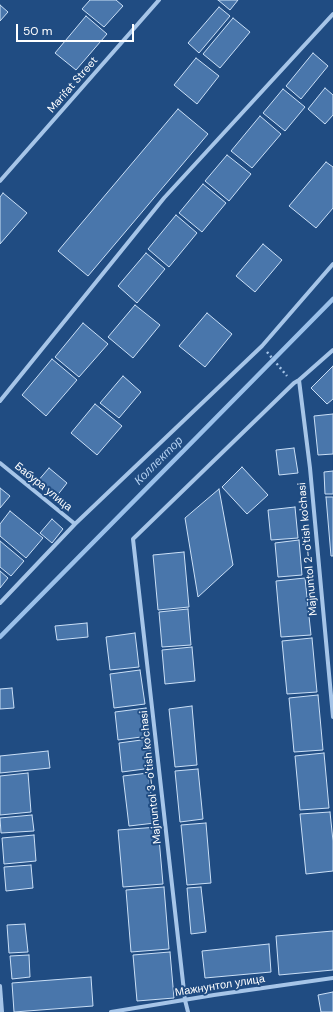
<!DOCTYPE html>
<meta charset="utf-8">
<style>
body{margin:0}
#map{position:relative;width:333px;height:1012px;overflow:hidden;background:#204c82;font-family:"DM Sans",sans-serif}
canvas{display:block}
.scale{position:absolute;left:16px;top:24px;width:118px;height:18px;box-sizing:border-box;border:2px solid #fff;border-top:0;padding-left:5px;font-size:12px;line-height:14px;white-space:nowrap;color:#fff;-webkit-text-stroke:3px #204c82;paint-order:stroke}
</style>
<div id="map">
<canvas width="333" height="1012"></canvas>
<div class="scale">50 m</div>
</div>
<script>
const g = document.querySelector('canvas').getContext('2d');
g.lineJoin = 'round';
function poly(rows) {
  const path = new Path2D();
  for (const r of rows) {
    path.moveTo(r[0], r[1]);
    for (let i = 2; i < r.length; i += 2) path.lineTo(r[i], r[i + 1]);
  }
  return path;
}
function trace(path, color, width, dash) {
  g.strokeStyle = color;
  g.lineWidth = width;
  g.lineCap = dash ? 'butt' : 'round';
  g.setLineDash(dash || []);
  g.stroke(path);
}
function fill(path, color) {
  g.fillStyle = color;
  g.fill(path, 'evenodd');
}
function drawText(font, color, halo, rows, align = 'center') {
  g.font = font + ' "DM Sans",sans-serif';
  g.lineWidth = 4;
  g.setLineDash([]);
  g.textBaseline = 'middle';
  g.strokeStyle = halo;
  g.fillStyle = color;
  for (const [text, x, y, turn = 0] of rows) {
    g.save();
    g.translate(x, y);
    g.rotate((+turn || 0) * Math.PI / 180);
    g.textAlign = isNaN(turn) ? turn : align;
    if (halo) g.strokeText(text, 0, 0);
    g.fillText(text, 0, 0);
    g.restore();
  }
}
trace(poly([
 [0,637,333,299]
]), '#9ac0ea', 4.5);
const building = poly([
 [90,0,116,0,123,6,104,27,82,9,90,0],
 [218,0,238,0,230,10,218,0],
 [0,5,8,12,0,21,0,5],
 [219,7,230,16,199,53,188,43,219,7],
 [86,16,107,34,76,70,55,53,86,16],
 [233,18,250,32,220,68,203,54,233,18],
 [313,53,328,66,301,99,286,86,313,53],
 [196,58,219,76,197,104,174,85,196,58],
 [325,88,333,95,333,115,325,124,308,109,325,88],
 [283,89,305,107,285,131,263,113,283,89],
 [178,109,208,134,88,276,58,251,178,109],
 [260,116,281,134,252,168,231,151,260,116],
 [227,155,251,174,229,201,205,181,227,155],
 [326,162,333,167,333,208,316,228,289,206,326,162],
 [203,184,226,203,202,232,179,213,203,184],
 [3,193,27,213,0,244,0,197,3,193],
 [176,215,197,233,169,267,148,249,176,215],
 [263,244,282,260,255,292,236,276,263,244],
 [146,253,165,269,137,303,118,286,146,253],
 [135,305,160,325,133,358,108,337,135,305],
 [207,313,232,334,205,367,179,346,207,313],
 [83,323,108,344,79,377,55,357,83,323],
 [52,359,77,380,46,416,22,395,52,359],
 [333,366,333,399,327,404,311,388,333,366],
 [123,376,141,392,119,418,100,403,123,376],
 [95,404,122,426,97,455,71,433,95,404],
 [333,414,333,454,318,455,314,416,333,414],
 [294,448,298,473,279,475,276,450,294,448],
 [242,467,268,495,247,514,222,487,242,467],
 [49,468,67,483,56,497,37,482,49,468],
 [333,471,333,494,325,494,324,472,333,471],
 [0,488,10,496,0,508,0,488],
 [219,489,233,565,198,597,185,518,219,489],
 [326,497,333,497,333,556,331,556,326,497],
 [295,507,298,538,271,540,268,510,295,507],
 [10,511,43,538,26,558,0,536,0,524,10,511],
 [52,519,63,529,52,543,40,533,52,519],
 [299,540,302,575,278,577,275,543,299,540],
 [0,541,24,561,11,576,0,567,0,541],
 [184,552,189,607,158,610,153,555,184,552],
 [0,571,8,578,0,588,0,571],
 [305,578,311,635,281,637,276,581,305,578],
 [188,609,191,645,162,647,159,612,188,609],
 [87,623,88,637,57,640,55,626,87,623],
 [135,633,139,667,110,670,106,637,135,633],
 [312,638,317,692,287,694,282,641,312,638],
 [192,647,195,681,165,684,162,650,192,647],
 [140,670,145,704,114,708,110,674,140,670],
 [12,688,14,708,0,709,0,689,12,688],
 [318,695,323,750,294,752,289,698,318,695],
 [192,706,197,765,175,767,169,709,192,706],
 [146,708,149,736,118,740,115,712,146,708],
 [149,739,152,768,122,772,119,743,149,739],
 [48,751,50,768,0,773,0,756,48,751],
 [324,753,329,808,300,810,295,756,324,753],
 [198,769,203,819,180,822,175,771,198,769],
 [28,773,31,812,0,815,0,776,28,773],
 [148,773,155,823,129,826,123,776,148,773],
 [330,812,333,841,333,871,306,874,300,814,330,812],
 [32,815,34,831,1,833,0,818,32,815],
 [206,823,211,883,187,885,181,825,206,823],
 [158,827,163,884,123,887,118,830,158,827],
 [34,835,36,861,4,864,2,838,34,835],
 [31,865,33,888,6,891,4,867,31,865],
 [164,887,169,949,131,952,126,890,164,887],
 [201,887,206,932,191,934,187,888,201,887],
 [25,924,28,952,9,953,7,925,25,924],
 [333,931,333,970,279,975,276,936,333,931],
 [269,944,271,972,205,978,202,951,269,944],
 [170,952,174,998,137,1001,133,955,170,952],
 [29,955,30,977,12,979,10,956,29,955],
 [91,977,93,1006,14,1012,12,983,91,977],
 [333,992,333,1012,321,1012,318,995,333,992]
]);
fill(building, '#4976ab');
trace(building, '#cadff6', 1);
trace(poly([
 [267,352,287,376]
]), '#a6c5e8', 2.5, [2, 3]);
trace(poly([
 [0,181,159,0],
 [299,380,310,468,333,717],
 [0,401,164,198,333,14],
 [0,463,75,524],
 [0,603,75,524,262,346,333,264],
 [0,986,2,1012],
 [111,1012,214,995,333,978],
 [188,1012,185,1000,133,539,294,383,299,380,333,350]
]), '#a6c5e8', 4);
drawText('11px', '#fff', '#204c82', [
 ["Marifat Street",73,85,-49],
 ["Бабура улица",43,487,39],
 ["Majnuntol 2-o'tish ko'chasi",308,549,-95],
 ["Majnuntol 3-o'tish ko'chasi",151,777,-96],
 ["Мажнунтол улица",220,986,-9]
]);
drawText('italic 12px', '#b2cff0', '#204c82', [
 ["Коллектор",159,461,-45]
]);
</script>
